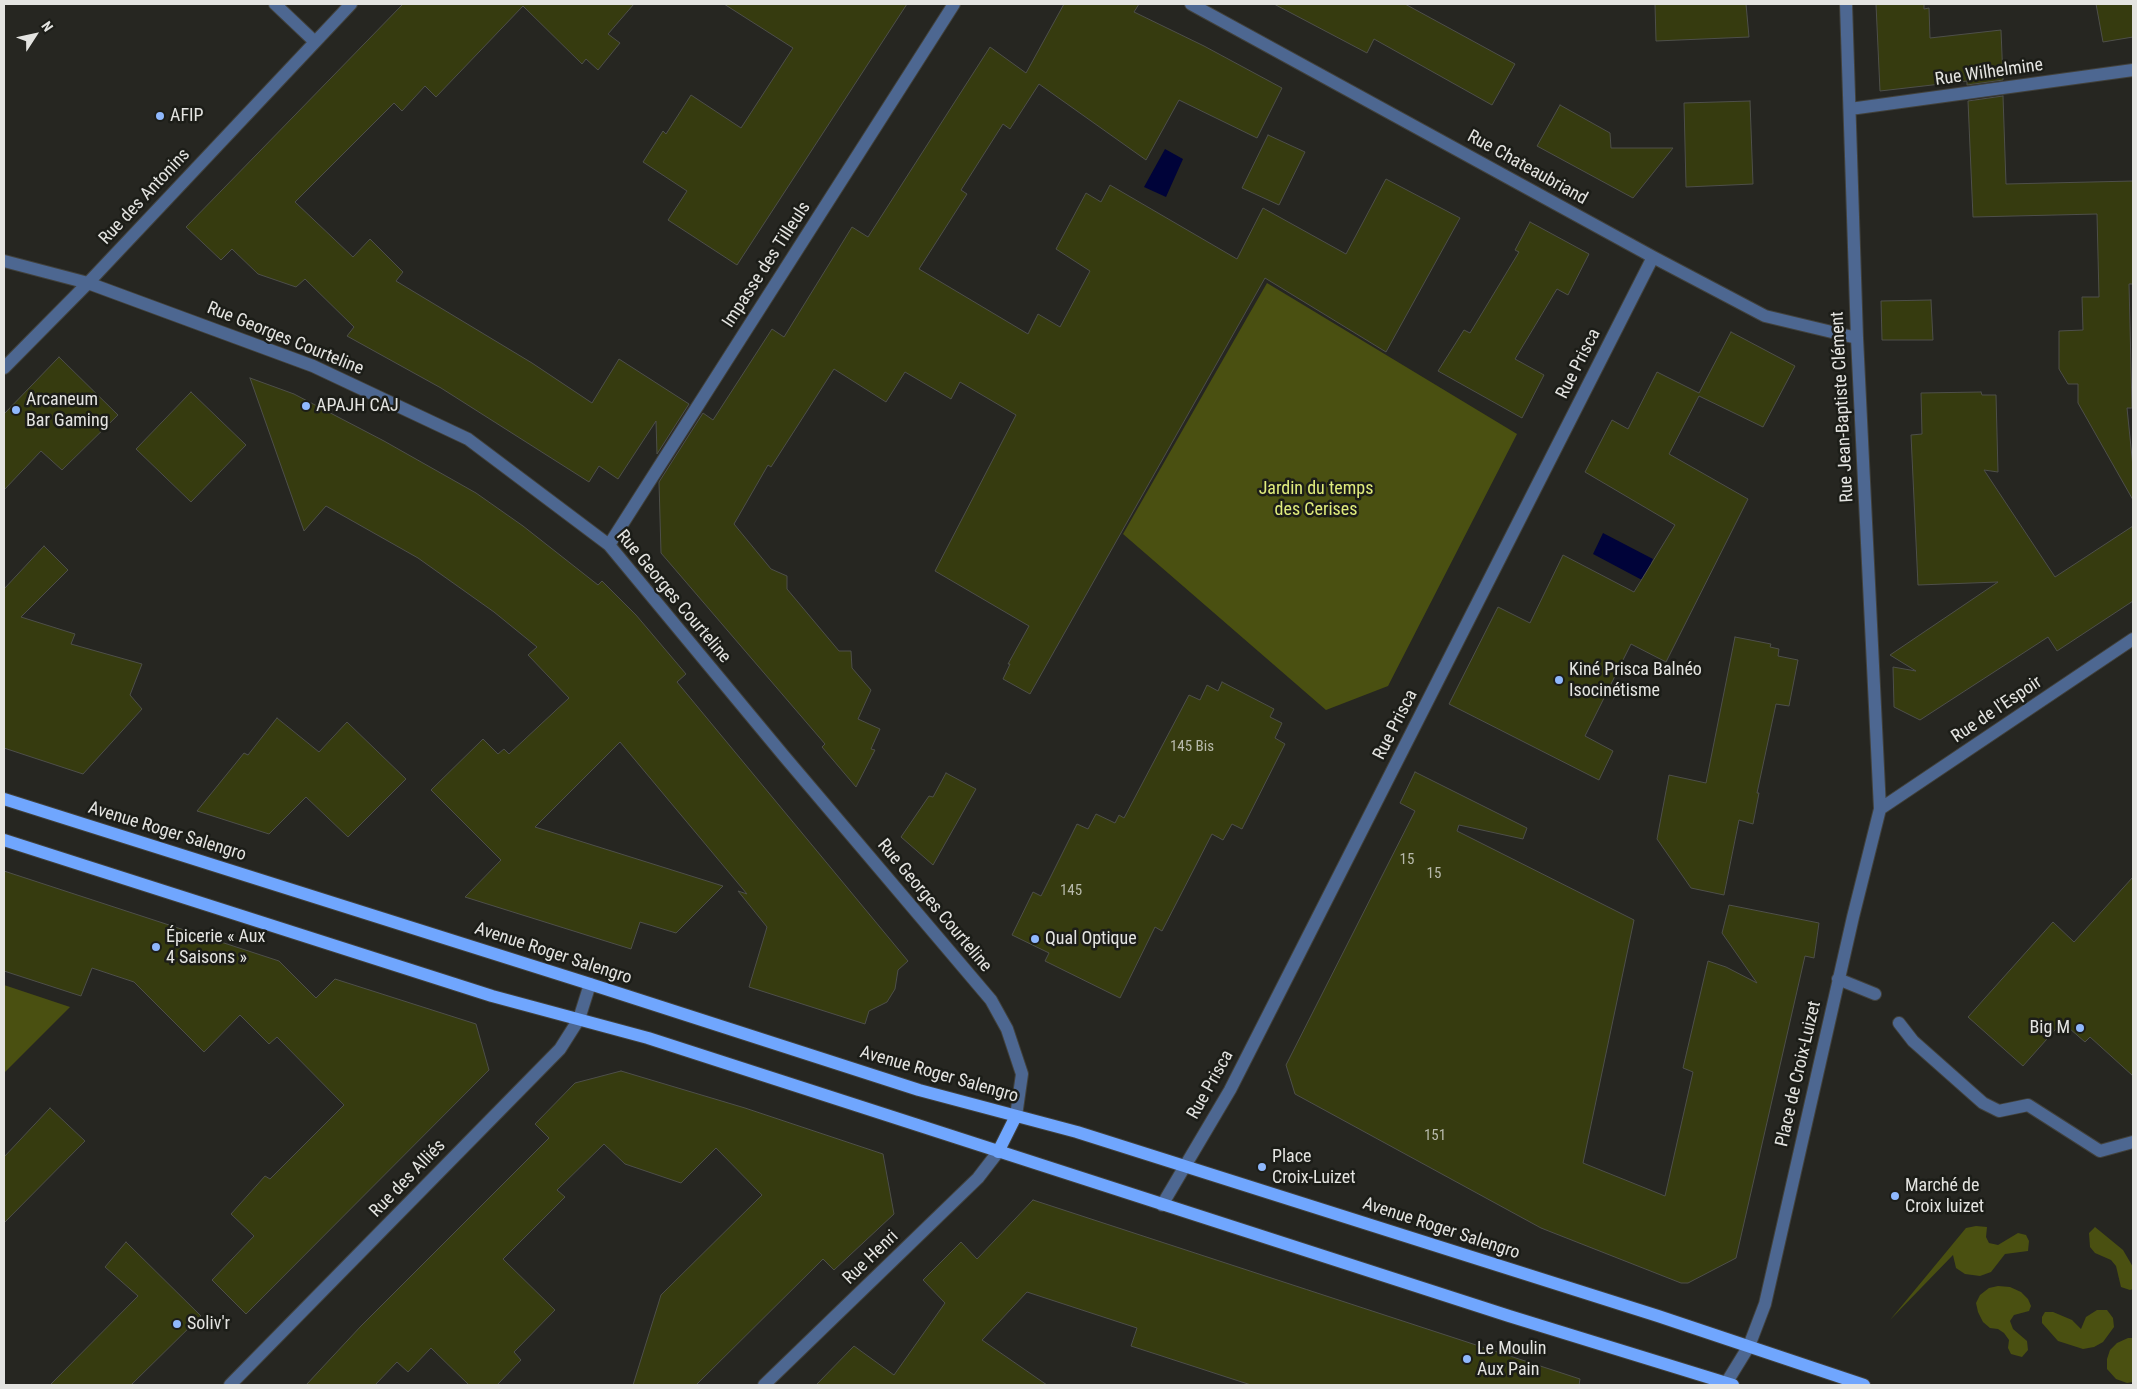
<!DOCTYPE html>
<meta charset="utf-8">
<style>
body{margin:0}
#map{position:relative;width:2137px;height:1389px;overflow:hidden;background:#262621;font-family:"Roboto Condensed",sans-serif}
canvas{display:block}
.frame{position:absolute;inset:0;border:5px solid #e4e4e1;pointer-events:none}
.north{position:absolute;left:10px;top:10px;width:50px;height:50px;-webkit-text-stroke:4px #1c1d18;paint-order:stroke;rotate:55deg;font-size:14px;font-weight:700;line-height:20px;text-align:center;color:#e4e4e1}
.north::after{content:'';display:block;margin:auto;width:18px;height:22px;background:#e4e4e1;clip-path:polygon(50% 0,100% 100%,50% 72%,0 100%)}
</style>
<div id="map">
<canvas width="2137" height="1389"></canvas>
<div class="frame"></div>
<div class="north">N</div>
</div>
<script>
const g = document.querySelector('canvas').getContext('2d');
g.lineJoin = 'round';
function fill(path, color) {
  g.fillStyle = color;
  g.fill(path, 'evenodd');
}
function poly(rows) {
  const path = new Path2D();
  for (const r of rows) {
    path.moveTo(r[0], r[1]);
    for (let i = 2; i < r.length; i += 2) path.lineTo(r[i], r[i + 1]);
  }
  return path;
}
function trace(path, color, width, dash) {
  g.strokeStyle = color;
  g.lineWidth = width;
  g.lineCap = dash ? 'butt' : 'round';
  g.setLineDash(dash || []);
  g.stroke(path);
}
function drawText(font, color, halo, rows, align = 'center') {
  g.font = font + ' "Roboto Condensed",sans-serif';
  g.lineWidth = 5;
  g.setLineDash([]);
  g.textBaseline = 'middle';
  g.strokeStyle = halo;
  g.fillStyle = color;
  for (const [text, x, y, turn = 0] of rows) {
    g.save();
    g.translate(x, y);
    g.rotate((+turn || 0) * Math.PI / 180);
    g.textAlign = isNaN(turn) ? turn : align;
    if (halo) g.strokeText(text, 0, 0);
    g.fillText(text, 0, 0);
    g.restore();
  }
}
fill(poly([
 [1267,283,1517,434,1388,686,1326,710,1123,534],
 [4,985,70,1007,4,1073],
 [1976,1226,1987,1227,1986,1237,1989,1243,1998,1245,2018,1233,2026,1235,2029,1241,2028,1251,2005,1254,1991,1272,1980,1276,1965,1274,1956,1268,1953,1255,1890,1320,1966,1228],
 [2095,1227,2123,1250,2133,1267,2133,1289,2130,1290,2121,1287,2116,1266,2111,1260,2095,1253,2090,1247,2089,1233],
 [1998,1286,2010,1287,2021,1292,2028,1299,2031,1306,2029,1311,2014,1315,2010,1321,2013,1329,2027,1341,2028,1350,2022,1357,2011,1354,2008,1348,2009,1340,2004,1333,1998,1329,1990,1328,1983,1322,1978,1312,1976,1303,1980,1295,1989,1288],
 [2097,1310,2107,1310,2113,1318,2114,1327,2103,1342,2094,1347,2083,1349,2058,1341,2042,1323,2042,1317,2045,1312,2053,1312,2072,1320,2081,1329,2086,1317],
 [2128,1338,2133,1338,2133,1382,2127,1383,2116,1379,2107,1369,2107,1359,2110,1350,2117,1343]
]), '#4a5011');
fill(poly([
 [1165,149,1183,159,1166,197,1144,187],
 [1603,533,1653,559,1651,563,1652,565,1642,580,1593,554]
]), '#000339');
const building = poly([
 [403,4,634,4,608,34,620,43,598,70,586,59,582,64,523,6,436,97,425,86,402,111,394,103,295,202,353,257,370,239,403,272,396,281,532,363,592,403,619,359,689,404,657,454,656,421,618,479,599,466,589,482,441,388,347,336,354,327,305,279,296,287,258,274,232,249,221,260,186,227,403,4],
 [724,4,907,4,737,265,668,220,687,191,643,162,663,131,666,134,691,95,741,128,793,48,724,4],
 [1064,4,1139,4,1134,12,1204,46,1282,88,1257,138,1179,100,1146,160,1039,84,1010,129,1003,124,961,190,967,194,919,269,1028,334,1038,314,1060,327,1090,271,1056,249,1086,193,1101,202,1110,185,1237,259,1263,208,1346,254,1386,179,1460,218,1386,352,1265,278,1030,694,1003,679,1010,664,1008,664,1029,626,935,571,1016,415,960,382,951,399,905,372,886,402,834,369,771,467,768,465,734,524,771,569,787,576,787,589,839,651,851,651,852,668,871,690,858,719,880,729,871,749,875,750,856,787,822,747,825,744,661,553,659,482,703,413,713,420,772,329,784,337,852,227,868,237,990,47,1026,73,1064,4],
 [1274,4,1405,4,1515,64,1492,105,1374,39,1367,53,1274,4],
 [1655,4,1746,4,1749,37,1656,41,1655,4],
 [1876,4,1924,4,1924,9,1929,8,1930,38,2001,30,2003,80,1967,85,1967,81,1880,91,1876,4],
 [2096,4,2133,4,2133,37,2103,42,2096,4],
 [2003,96,2006,184,2133,181,2133,284,2129,284,2132,408,2127,408,2133,467,2133,500,2078,403,2078,384,2068,384,2059,369,2059,331,2083,330,2082,297,2099,297,2097,214,1973,217,1968,101,2003,96],
 [1750,101,1753,184,1686,187,1684,103,1750,101],
 [1560,105,1610,133,1611,148,1673,148,1633,198,1537,146,1560,105],
 [1268,135,1305,152,1279,205,1242,188,1268,135],
 [1530,222,1589,254,1568,295,1557,289,1515,359,1544,375,1522,418,1438,371,1464,330,1470,333,1519,252,1515,250,1530,222],
 [1931,300,1933,340,1882,340,1881,301,1931,300],
 [1731,332,1795,366,1763,427,1699,396,1669,454,1748,499,1666,662,1631,644,1585,736,1613,751,1599,780,1449,704,1498,607,1530,623,1563,555,1634,592,1675,525,1585,472,1612,420,1628,429,1657,372,1699,393,1731,332],
 [59,357,118,415,62,470,41,451,4,490,4,414,59,357],
 [250,378,294,394,384,441,476,493,523,526,598,585,602,581,636,615,686,674,677,682,908,961,898,970,895,989,887,1002,869,1011,865,1024,749,987,767,927,738,891,747,894,620,742,535,827,723,886,676,933,640,922,631,949,465,897,501,860,431,790,483,739,498,754,504,749,509,754,569,698,528,655,537,647,494,612,418,558,326,506,304,531,250,378],
 [191,392,246,445,191,502,136,449,191,392],
 [1981,392,1982,395,1996,395,1998,472,1984,470,2055,577,2133,526,2133,601,2057,651,2048,637,1920,720,1894,707,1893,667,1916,671,1890,655,1998,582,1918,585,1911,435,1922,434,1921,393,1981,392],
 [44,546,68,570,21,617,75,634,71,644,142,664,130,695,142,709,83,774,4,748,4,589,44,546],
 [1735,637,1771,644,1770,647,1779,649,1778,656,1798,660,1789,706,1776,704,1757,793,1759,793,1753,824,1739,820,1724,895,1691,888,1657,839,1669,775,1706,783,1735,637],
 [1222,682,1274,709,1270,717,1282,723,1275,738,1285,744,1242,829,1232,824,1223,840,1212,834,1162,931,1155,927,1120,998,1045,961,1049,953,1012,935,1033,892,1041,896,1077,824,1088,829,1096,814,1115,823,1119,815,1124,818,1189,695,1200,700,1207,685,1218,691,1222,682],
 [277,718,319,752,347,722,406,779,348,837,306,797,269,834,197,811,244,753,248,755,277,718],
 [1415,772,1527,828,1523,839,1459,825,1457,831,1634,920,1583,1163,1665,1196,1693,1072,1683,1068,1708,961,1726,967,1757,983,1722,933,1729,905,1819,923,1814,958,1805,956,1736,1258,1688,1283,1681,1283,1541,1228,1295,1094,1286,1065,1415,811,1400,803,1415,772],
 [946,773,976,789,933,865,901,837,929,796,933,797,946,773],
 [4,871,279,961,316,998,335,979,476,1024,489,1070,246,1314,212,1280,254,1236,231,1214,265,1176,270,1179,344,1105,277,1037,269,1044,240,1015,204,1052,134,982,92,968,81,996,4,971,4,871],
 [2133,877,2133,1076,2090,1037,2085,1042,2062,1022,2023,1066,1968,1017,2053,922,2074,942,2133,877],
 [621,1071,745,1108,883,1154,894,1214,834,1270,823,1259,696,1385,633,1385,661,1295,762,1195,716,1148,681,1183,625,1164,604,1144,557,1190,565,1197,503,1259,555,1310,514,1352,521,1360,497,1385,469,1385,431,1348,408,1372,397,1362,375,1385,306,1385,361,1326,549,1138,535,1124,575,1083,621,1071],
 [50,1108,85,1141,4,1223,4,1157,50,1108],
 [1033,1200,1580,1379,1579,1385,1251,1385,1131,1346,1137,1328,1027,1292,982,1340,1047,1385,816,1385,854,1346,894,1375,945,1303,923,1280,961,1242,977,1259,1033,1200],
 [126,1242,201,1316,131,1385,50,1385,138,1296,105,1267,126,1242]
]);
fill(building, '#363b0f');
trace(building, '#4e4f4a', 1);
const minor = poly([
 [275,4,314,41],
 [1191,4,1653,257,1765,316,1857,338],
 [1850,109,2133,70],
 [4,261,88,283,313,366,468,439,609,545,784,756,991,1000,1007,1029,1022,1074,1016,1116],
 [4,368,88,283,351,4],
 [609,545,954,4],
 [1880,809,2133,639],
 [1838,979,1875,994],
 [1899,1023,1913,1041,1983,1103,1999,1111,2028,1105,2100,1151,2133,1142],
 [1162,1205,1230,1090,1653,257],
 [230,1385,560,1049,579,1019,590,984],
 [764,1385,978,1178,998,1152],
 [1725,1385,1749,1346,1765,1304,1853,917,1880,809,1857,338,1846,4]
]);
const major = poly([
 [4,799,590,984,919,1090,1077,1132,1658,1316,1864,1385],
 [4,840,492,996,648,1038,1509,1316,1733,1385],
 [998,1152,1016,1116]
]);
trace(minor, '#41413c', 14);
trace(major, '#41413c', 14);
trace(minor, '#4d6791', 12);
trace(major, '#70a6fe', 12);
for (const [x, y, r, color] of [
 [160,116,5,"#8fb8fd"],
 [306,406,5,"#8fb8fd"],
 [16,410,5,"#8fb8fd"],
 [1559,680,5,"#8fb8fd"],
 [1035,939,5,"#8fb8fd"],
 [156,947,5,"#8fb8fd"],
 [2080,1028,5,"#8fb8fd"],
 [1262,1167,5,"#8fb8fd"],
 [1895,1196,5,"#8fb8fd"],
 [177,1324,5,"#8fb8fd"],
 [1467,1359,5,"#8fb8fd"]
]) {
  const dot = new Path2D();
  dot.arc(x, y, r, 0, 2 * Math.PI);
  g.fillStyle = color;
  g.fill(dot);
  trace(dot, '#1c1d18', 2);
}
drawText('15px', '#b8baac', null, [
 ["145 Bis",1192,747],
 ["15",1407,860],
 ["15",1434,874],
 ["145",1071,891],
 ["151",1435,1136]
]);
drawText('18px', '#e4e4e1', '#1c1d18', [
 ["Rue Wilhelmine",1989,73,-8],
 ["Rue Chateaubriand",1527,168,29],
 ["Rue des Antonins",145,197,-47],
 ["Impasse des Tilleuls",767,265,-57],
 ["Rue Georges Courteline",285,339,22],
 ["Rue Prisca",1579,364,-63],
 ["Rue Jean-Baptiste Clément",1843,407,-93],
 ["Rue Georges Courteline",673,597,50],
 ["Rue de l'Espoir",1997,710,-34],
 ["Rue Prisca",1396,725,-63],
 ["Avenue Roger Salengro",167,832,17],
 ["Rue Georges Courteline",934,906,50],
 ["Avenue Roger Salengro",553,954,18],
 ["Place de Croix-Luizet",1799,1074,-77],
 ["Avenue Roger Salengro",939,1075,16],
 ["Rue Prisca",1211,1085,-61],
 ["Rue des Alliés",408,1179,-46],
 ["Avenue Roger Salengro",1441,1229,18],
 ["Rue Henri",871,1258,-44]
]);
drawText('18px', '#e4e4e1', '#1c1d18', [
 ["AFIP",170,116],
 ["Arcaneum",26,400],
 ["Bar Gaming",26,421],
 ["APAJH CAJ",316,406],
 ["Kiné Prisca Balnéo",1569,670],
 ["Isocinétisme",1569,691],
 ["Épicerie « Aux",166,937],
 ["4 Saisons »",166,958],
 ["Qual Optique",1045,939],
 ["Big M",2070,1028,"right"],
 ["Place",1272,1157],
 ["Croix-Luizet",1272,1178],
 ["Marché de",1905,1186],
 ["Croix luizet",1905,1207],
 ["Soliv'r",187,1324],
 ["Le Moulin",1477,1349],
 ["Aux Pain",1477,1370]
], 'left');
drawText('18px', '#e0ec7d', '#1c1d18', [
 ["Jardin du temps",1316,489],
 ["des Cerises",1316,510]
]);
</script>
